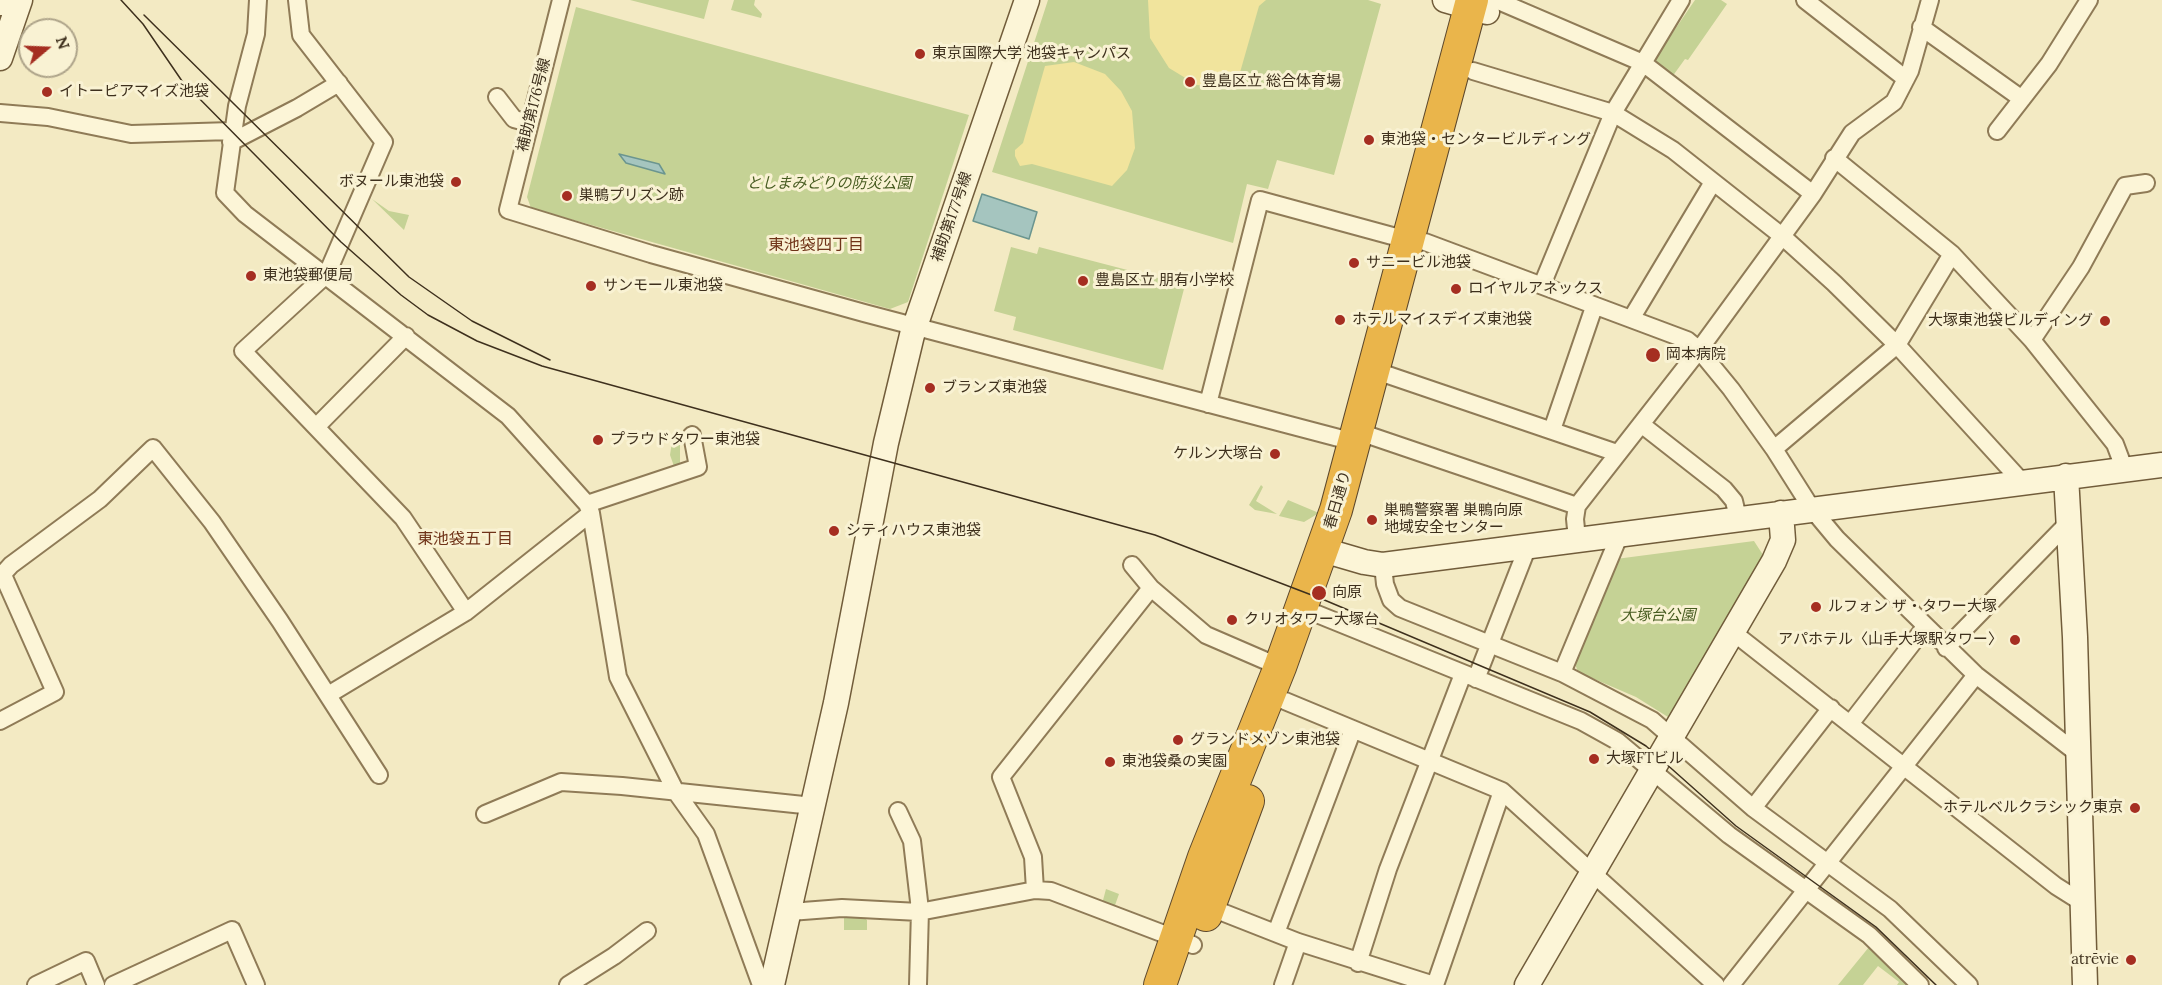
<!DOCTYPE html>
<meta charset="utf-8">
<style>
body{margin:0}
#map{position:relative;width:2162px;height:985px;overflow:hidden;background:#f3eac3;font-family:Lora,serif}
canvas{display:block}
.north{position:absolute;left:18px;top:18px;width:60px;height:60px;box-sizing:border-box;background:#f9f2d3;border:2px solid #aea48a;border-radius:50%;rotate:71deg;font-size:16px;font-weight:700;line-height:24px;text-align:center;color:#3e301d}
.north::after{content:'';display:block;margin:auto;width:21px;height:27px;background:#a52e21;clip-path:polygon(50% 0,100% 100%,50% 72%,0 100%)}
</style>
<div id="map">
<canvas width="2162" height="985"></canvas>
<div class="north">N</div>
</div>
<script>
const g = document.querySelector('canvas').getContext('2d');
g.lineJoin = 'round';
function fill(path, color) {
  g.fillStyle = color;
  g.fill(path, 'evenodd');
}
function poly(rows) {
  const path = new Path2D();
  for (const r of rows) {
    path.moveTo(r[0], r[1]);
    for (let i = 2; i < r.length; i += 2) path.lineTo(r[i], r[i + 1]);
  }
  return path;
}
function trace(path, color, width, dash) {
  g.strokeStyle = color;
  g.lineWidth = width;
  g.lineCap = dash ? 'butt' : 'round';
  g.setLineDash(dash || []);
  g.stroke(path);
}
function drawText(font, color, halo, rows, align = 'center') {
  g.font = font + ' Lora,"Noto Sans JP",serif';
  g.lineWidth = 6;
  g.setLineDash([]);
  g.textBaseline = 'middle';
  g.strokeStyle = halo;
  g.fillStyle = color;
  for (const [text, x, y, turn = 0] of rows) {
    g.save();
    g.translate(x, y);
    g.rotate((+turn || 0) * Math.PI / 180);
    g.textAlign = isNaN(turn) ? turn : align;
    if (halo) g.strokeText(text, 0, 0);
    g.fillText(text, 0, 0);
    g.restore();
  }
}
fill(poly([
 [630,0,709,0,704,19],
 [734,0,755,0,754,5,762,14,761,18,731,10],
 [1048,0,1368,0,1381,4,1334,175,1277,160,1268,189,1247,184,1233,243,992,172],
 [1695,0,1721,0,1727,4,1688,60,1685,59,1672,77,1652,63],
 [576,7,969,115,908,302,890,309,531,208,527,197],
 [372,199,389,211,409,215,404,230],
 [1011,247,1037,254,1039,247,1185,285,1163,370,1013,330,1016,317,994,311],
 [672,442,680,443,680,467,675,469,670,455],
 [1261,485,1263,487,1256,501,1277,514,1255,510,1249,505],
 [1288,500,1319,513,1304,522,1279,516],
 [1754,541,1765,558,1668,717,1636,697,1578,672,1574,661,1616,559],
 [1106,889,1119,894,1114,908,1102,904],
 [861,915,867,920,867,930,844,930,844,916],
 [1869,947,1911,985,1897,985,1899,982,1878,966,1863,985,1838,985]
]), '#c5d295');
fill(poly([
 [1148,0,1266,0,1259,6,1237,83,1219,87,1197,85,1169,68,1150,38],
 [1074,62,1105,74,1121,91,1132,111,1135,148,1127,170,1112,186,1032,164,1020,166,1015,156,1015,150,1023,143,1045,66]
]), '#f1e49d');
const water = poly([
 [619,154,659,164,665,174,626,163,619,154],
 [982,194,1037,212,1029,239,973,221,982,194]
]);
fill(water, '#a5c5bf');
trace(water, '#6b958f', 1.5);
const street = poly([
 [258,0,256,34,237,106,225,193,245,214,508,416,587,504,591,513,618,677,676,792,706,834,761,985],
 [297,0,301,35,384,142,327,274,243,351,403,518,466,612],
 [561,0,508,210,651,254,864,313,1354,442],
 [1496,0,1643,63,1813,194],
 [1805,0,1906,79],
 [1921,27,2022,99],
 [1473,71,1613,113,1673,150,1782,236,1834,283,1897,345,2022,482],
 [497,97,514,119,529,123],
 [0,113,48,117,131,134,232,131],
 [1997,131,2049,64,2089,0],
 [231,142,297,108,339,83],
 [1834,158,1952,254,2032,340,2115,444,2124,468],
 [1425,242,1687,340,1699,350,1731,389,1774,449,1812,509,1837,539,1976,675,2077,753],
 [1542,285,1613,113,1681,0],
 [1631,319,1713,182],
 [2032,340,2081,267,2125,186,2146,183],
 [1388,375,1617,453],
 [1208,404,1260,200,1407,240],
 [1641,424,1724,489,1734,501,1738,518],
 [317,426,406,336],
 [1552,430,1594,307],
 [1371,436,1577,506],
 [1774,449,1897,345,1952,254],
 [587,504,698,467,692,435],
 [1577,539,1575,519,1577,506,1699,350,1813,194,1852,133,1894,102,1910,71,1930,0],
 [1132,565,1151,588,1206,635,1280,667],
 [1383,565,1385,584,1391,600,1400,608,1562,673,1652,720,1753,808,1890,909,1969,985],
 [0,577,11,565,100,499,153,448,212,522,280,621,379,775],
 [1317,614,1581,721,1617,741,1729,835,1869,935,1920,985],
 [1734,633,2056,886,2083,903],
 [1946,648,2070,521],
 [1562,673,1620,534],
 [1476,679,1528,546],
 [328,695,466,612,591,513],
 [1285,701,1502,791,1716,985],
 [0,721,55,692,3,575],
 [1850,724,1925,627],
 [1753,808,1831,708],
 [898,811,912,841,920,910,918,985],
 [485,814,561,782,622,786,813,806],
 [1035,890,1033,857,1001,777,1151,588],
 [1209,907,1298,942,1434,985],
 [790,912,842,908,919,912,1035,890,1051,891,1193,945],
 [1276,933,1353,729],
 [1358,963,1388,869,1463,674],
 [36,985,86,961,96,985],
 [113,985,232,930,256,985],
 [568,985,614,956,647,931],
 [1283,985,1298,942],
 [1435,985,1502,791],
 [1731,985,1976,675]
]);
const secondary = poly([
 [1445,0,1487,12],
 [0,3,1,0],
 [0,58,20,0],
 [2066,476,2075,637,2085,985],
 [1323,550,1364,562,1383,565,2162,465],
 [772,985,836,703,886,443,912,335,1027,0],
 [1527,985,1774,561,1783,540,1781,513]
]);
const highway = poly([
 [1206,915,1248,801],
 [1160,985,1204,857,1280,667,1336,510,1472,0]
]);
trace(street, '#8f7b57', 20);
trace(secondary, '#715c3a', 27);
trace(highway, '#5d482c', 34);
trace(street, '#fcf5d7', 16);
trace(secondary, '#fcf5d7', 24);
trace(highway, '#eab54b', 32);
trace(poly([
 [121,0,143,24,182,81,341,242,401,295,428,315,477,341,542,366,1155,535,1322,599,1590,712,1646,746,1736,826,1876,927,1936,985],
 [144,15,409,277,472,321,550,360]
]), '#3e301d', 1.5);
for (const [x, y, r, color] of [
 [920,54,6,"#a52e21"],
 [1190,82,6,"#a52e21"],
 [47,92,6,"#a52e21"],
 [1369,140,6,"#a52e21"],
 [456,182,6,"#a52e21"],
 [567,196,6,"#a52e21"],
 [1354,263,6,"#a52e21"],
 [251,276,6,"#a52e21"],
 [1083,281,6,"#a52e21"],
 [591,286,6,"#a52e21"],
 [1456,289,6,"#a52e21"],
 [1340,320,6,"#a52e21"],
 [2105,321,6,"#a52e21"],
 [1653,355,8,"#a52e21"],
 [930,388,6,"#a52e21"],
 [598,440,6,"#a52e21"],
 [1275,454,6,"#a52e21"],
 [1372,520,6,"#a52e21"],
 [834,531,6,"#a52e21"],
 [1319,593,8,"#a52e21"],
 [1816,607,6,"#a52e21"],
 [1232,620,6,"#a52e21"],
 [2015,640,6,"#a52e21"],
 [1178,740,6,"#a52e21"],
 [1594,759,6,"#a52e21"],
 [1110,762,6,"#a52e21"],
 [2135,808,6,"#a52e21"],
 [2131,960,6,"#a52e21"]
]) {
  const dot = new Path2D();
  dot.arc(x, y, r, 0, 2 * Math.PI);
  g.fillStyle = color;
  g.fill(dot);
  trace(dot, '#f9f2d3', 2);
}
drawText('15px', '#3e301d', '#f9f2d3', [
 ["東京国際大学 池袋キャンパス",932,54],
 ["豊島区立 総合体育場",1202,82],
 ["イトーピアマイズ池袋",59,92],
 ["東池袋・センタービルディング",1381,140],
 ["ボヌール東池袋",444,182,"right"],
 ["巣鴨プリズン跡",579,196],
 ["サニービル池袋",1366,263],
 ["東池袋郵便局",263,276],
 ["豊島区立 朋有小学校",1095,281],
 ["サンモール東池袋",603,286],
 ["ロイヤルアネックス",1468,289],
 ["ホテルマイスデイズ東池袋",1352,320],
 ["大塚東池袋ビルディング",2093,321,"right"],
 ["岡本病院",1666,355],
 ["ブランズ東池袋",942,388],
 ["プラウドタワー東池袋",610,440],
 ["ケルン大塚台",1263,454,"right"],
 ["巣鴨警察署 巣鴨向原",1384,511],
 ["地域安全センター",1384,528],
 ["シティハウス東池袋",846,531],
 ["向原",1332,593],
 ["ルフォン ザ・タワー大塚",1828,607],
 ["クリオタワー大塚台",1244,620],
 ["アパホテル〈山手大塚駅タワー〉",2003,640,"right"],
 ["グランドメゾン東池袋",1190,740],
 ["大塚FTビル",1606,759],
 ["東池袋桑の実園",1122,762],
 ["ホテルベルクラシック東京",2123,808,"right"],
 ["atrēvie",2119,960,"right"]
], 'left');
drawText('15px', '#3e301d', '#f9f2d3', [
 ["補助第176号線",534,105,-76],
 ["補助第177号線",952,217,-71],
 ["春日通り",1338,500,-74]
]);
drawText('italic 15px', '#475c21', '#f9f2d3', [
 ["としまみどりの防災公園",829,184],
 ["大塚台公園",1658,616]
]);
drawText('16px', '#6f3318', '#f9f2d3', [
 ["東池袋四丁目",816,245],
 ["東池袋五丁目",465,539]
]);
</script>
